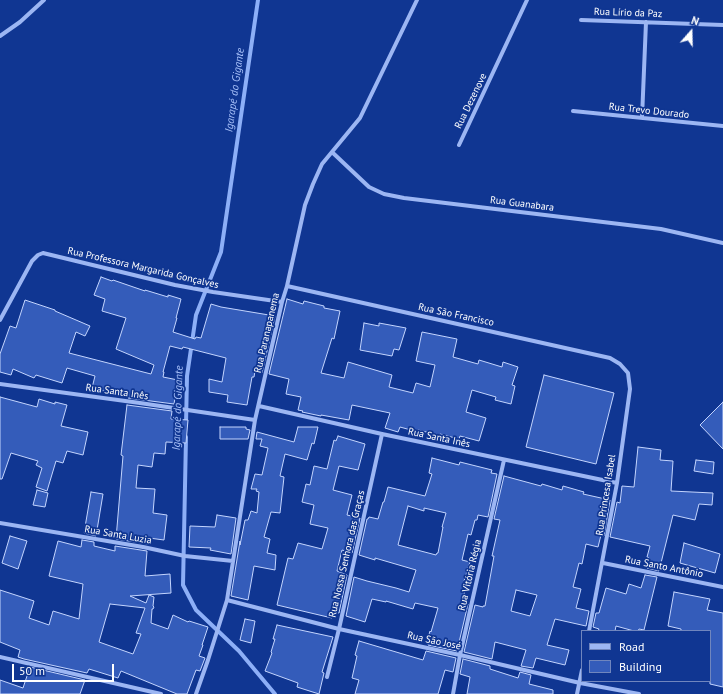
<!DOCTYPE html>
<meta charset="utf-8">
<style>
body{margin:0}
#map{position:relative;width:723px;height:694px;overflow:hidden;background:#103692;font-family:"PT Sans",sans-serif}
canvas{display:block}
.legend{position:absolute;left:581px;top:630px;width:130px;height:52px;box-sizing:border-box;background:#103692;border:1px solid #7086be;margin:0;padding:5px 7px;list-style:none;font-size:12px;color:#fff}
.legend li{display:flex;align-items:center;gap:8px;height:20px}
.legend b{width:20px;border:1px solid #7086be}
.north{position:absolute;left:671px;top:12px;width:40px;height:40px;-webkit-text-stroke:3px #103692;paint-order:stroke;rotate:20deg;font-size:11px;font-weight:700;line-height:16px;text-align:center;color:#fff}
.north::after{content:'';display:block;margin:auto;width:14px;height:18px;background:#fff;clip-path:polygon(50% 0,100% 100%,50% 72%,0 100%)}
.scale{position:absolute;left:12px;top:664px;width:102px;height:18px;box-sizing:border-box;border:2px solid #fff;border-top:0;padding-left:5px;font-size:12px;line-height:14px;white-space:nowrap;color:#fff;-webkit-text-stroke:3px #103692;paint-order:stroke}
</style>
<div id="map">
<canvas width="723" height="694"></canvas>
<ul class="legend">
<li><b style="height:5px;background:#9cb6f3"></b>Road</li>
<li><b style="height:11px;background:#345cba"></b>Building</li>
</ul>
<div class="north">N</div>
<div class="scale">50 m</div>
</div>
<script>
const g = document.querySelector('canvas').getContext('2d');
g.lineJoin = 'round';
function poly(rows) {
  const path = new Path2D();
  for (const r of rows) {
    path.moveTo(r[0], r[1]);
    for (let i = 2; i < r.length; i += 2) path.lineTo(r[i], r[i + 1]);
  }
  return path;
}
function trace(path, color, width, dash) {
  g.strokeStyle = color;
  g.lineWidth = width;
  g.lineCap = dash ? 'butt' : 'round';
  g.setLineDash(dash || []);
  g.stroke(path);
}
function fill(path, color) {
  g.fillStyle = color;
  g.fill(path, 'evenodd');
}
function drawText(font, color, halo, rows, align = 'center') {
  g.font = font + ' "PT Sans",sans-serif';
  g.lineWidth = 3.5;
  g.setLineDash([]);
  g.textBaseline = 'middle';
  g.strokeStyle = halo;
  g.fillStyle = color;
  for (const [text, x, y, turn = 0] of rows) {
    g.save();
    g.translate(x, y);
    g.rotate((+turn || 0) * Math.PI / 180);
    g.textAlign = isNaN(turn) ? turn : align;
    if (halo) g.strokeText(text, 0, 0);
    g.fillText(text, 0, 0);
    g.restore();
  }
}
trace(poly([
 [186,425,187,376,196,315,221,252,258,0],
 [186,437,183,585,196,610,239,651,275,694]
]), '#8daff7', 4);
const building = poly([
 [101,277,112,281,113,280,145,291,145,290,168,297,168,295,181,299,176,318,177,318,173,332,195,339,196,337,201,338,211,304,221,307,275,316,262,373,255,371,254,377,252,377,247,405,227,402,228,395,209,392,209,379,222,382,226,358,183,347,182,349,170,346,163,372,164,372,163,377,178,380,174,404,128,398,128,397,92,388,95,376,67,368,62,383,36,375,34,378,13,369,11,375,0,372,0,354,10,326,16,328,25,300,55,310,55,311,90,326,85,336,76,332,69,353,151,374,154,365,116,349,126,318,102,311,105,299,94,295,101,277],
 [287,299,303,304,304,301,324,306,324,308,340,311,334,339,332,338,321,373,344,378,348,362,392,375,389,387,413,393,416,383,430,387,435,365,416,361,422,332,457,339,453,357,478,364,479,360,502,367,503,362,518,367,512,385,515,386,511,404,495,400,496,397,472,390,466,412,486,418,479,441,460,436,459,439,440,434,439,435,418,430,418,432,400,427,398,432,385,428,390,413,352,405,349,420,321,415,321,416,302,412,303,411,298,410,301,397,286,394,289,379,269,374,287,299],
 [364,323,379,326,379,323,406,328,399,350,394,349,392,356,360,350,364,323],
 [544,375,614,393,596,464,526,447,544,375],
 [0,397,37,407,39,399,55,404,55,402,67,405,61,426,88,432,83,455,67,451,63,463,56,461,47,491,36,487,42,468,36,465,38,461,11,453,2,479,0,479,0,397],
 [723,402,723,449,700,425,723,402],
 [127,405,172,411,171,419,188,420,186,443,166,442,165,454,154,453,152,467,138,465,136,488,155,489,153,513,167,515,164,540,149,538,148,544,116,539,123,456,121,455,127,405],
 [220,427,246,427,246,429,250,430,248,439,220,439,220,427],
 [298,427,318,427,314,444,312,443,307,460,285,454,280,476,284,477,280,513,271,512,264,537,270,539,267,553,276,555,275,570,254,566,248,600,231,596,240,541,240,545,245,520,248,520,251,511,257,513,259,492,256,491,257,489,251,489,255,474,262,475,268,448,260,446,262,439,256,439,257,432,294,442,298,427],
 [338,436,365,444,358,470,339,466,333,490,352,495,347,515,360,518,352,553,342,550,337,571,347,575,339,613,333,612,332,618,277,605,288,558,293,559,298,543,322,549,328,528,310,524,314,505,302,502,306,484,310,485,314,466,327,469,334,440,336,441,338,436],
 [638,447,661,450,660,460,673,461,671,491,713,493,712,505,699,504,695,520,673,515,659,571,647,568,649,558,647,557,650,546,610,537,617,502,620,503,622,486,634,487,638,447],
 [432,458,459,465,460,462,492,470,491,473,497,474,488,517,478,515,477,520,475,520,471,535,468,534,462,560,470,562,464,581,467,582,462,602,468,604,457,651,428,645,429,642,427,641,430,631,431,632,438,608,415,603,413,609,386,601,386,602,372,599,365,622,346,616,354,577,367,581,396,588,409,592,416,570,375,558,375,560,359,555,367,519,368,519,369,517,378,519,383,502,384,502,388,487,425,496,432,474,429,473,432,458],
 [408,506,424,511,424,508,446,513,442,527,443,527,438,553,437,553,436,555,398,545,408,506],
 [696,460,714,462,713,474,694,471,696,460],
 [504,476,541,486,542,484,562,490,563,486,584,492,583,494,610,500,604,536,601,535,598,547,586,544,582,564,579,563,573,587,581,589,576,608,589,611,586,626,555,619,547,645,569,650,565,665,536,658,533,668,521,666,526,650,495,642,492,659,464,652,475,605,483,607,483,606,485,606,494,556,492,556,500,520,494,519,504,476],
 [516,590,537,595,530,616,511,611,516,590],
 [37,490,48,493,45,507,33,505,37,490],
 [91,492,103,494,96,536,84,533,91,492],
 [217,515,236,518,231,554,210,550,211,548,189,547,190,526,215,527,217,515],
 [10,536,27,541,18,569,2,563,10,536],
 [82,540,94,542,94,546,115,551,115,546,147,551,145,576,170,574,171,593,130,596,146,603,149,595,154,597,153,606,154,607,153,609,152,609,151,623,168,629,173,615,188,622,189,621,208,627,202,645,203,645,199,656,205,658,200,671,196,670,187,694,177,694,121,671,118,678,89,669,87,673,24,659,18,657,20,650,0,642,0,590,34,601,29,618,49,625,53,611,79,619,83,584,49,576,58,541,81,547,82,540],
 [110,604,145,608,136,633,141,634,133,654,99,642,110,604],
 [684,543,720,554,715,573,680,563,684,543],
 [645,575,657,577,644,630,639,629,638,631,634,631,616,626,615,631,598,631,599,629,593,627,596,613,599,613,606,588,626,594,629,584,641,588,645,575],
 [674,592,710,599,707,610,723,613,723,687,710,684,710,631,681,631,681,629,668,626,674,592],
 [245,619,255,621,251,643,240,640,245,619],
 [277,625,333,637,322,672,324,673,319,694,297,687,298,683,265,671,272,653,271,652,275,639,273,639,277,625],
 [359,641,423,660,426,651,456,658,453,672,445,670,438,694,355,694,359,680,352,678,357,656,355,655,359,641],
 [463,659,490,666,490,669,518,678,520,672,531,675,529,684,553,690,553,694,467,694,470,677,460,674,463,659],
 [30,667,85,680,80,694,0,694,0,680,23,688,30,667]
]);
fill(building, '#345cba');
trace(building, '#c4d5fe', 1);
trace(poly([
 [581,20,723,25],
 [0,36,20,22,44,0],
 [573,111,723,126],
 [642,118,646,22],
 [459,145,527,0],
 [333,153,369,187,384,194,404,198,661,229,723,243],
 [287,286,610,358,620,364,628,373,630,389,617,483,589,631],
 [0,320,32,261,38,255,43,253,175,285,213,292,282,302],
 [0,384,140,403,255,420],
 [259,406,382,434,617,483],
 [0,523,143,547,185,556,233,561],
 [603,563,723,587],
 [227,600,339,629,460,655,580,683,639,694],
 [0,657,161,694],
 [327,677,339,629,382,434],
 [196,694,208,660,227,600,255,420,282,302,287,286,305,205,313,184,322,164,360,118,417,0],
 [453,694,460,655,504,460],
 [577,694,582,670]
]), '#9cb6f3', 4);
drawText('10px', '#fff', '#103692', [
 ["Rua Lírio da Paz",628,13,2],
 ["Rua Dezenove",471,101,-64],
 ["Rua Trevo Dourado",649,111,6],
 ["Rua Guanabara",522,204,7],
 ["Rua Professora Margarida Gonçalves",143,268,13],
 ["Rua São Francisco",456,315,12],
 ["Rua Paranapanema",267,333,-77],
 ["Rua Santa Inês",117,392,8],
 ["Rua Santa Inês",439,438,12],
 ["Rua Princesa Isabel",606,495,-81],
 ["Rua Santa Luzia",118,535,10],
 ["Rua Nossa Senhora das Graças",347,554,-77],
 ["Rua Santo Antônio",664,567,11],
 ["Rua Vitória Régia",470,575,-77],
 ["Rua São José",434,641,12]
]);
drawText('italic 11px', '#a8c1fa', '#103692', [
 ["Igarapé do Gigante",235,90,-82],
 ["Igarapé do Gigante",178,408,-88]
]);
</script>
